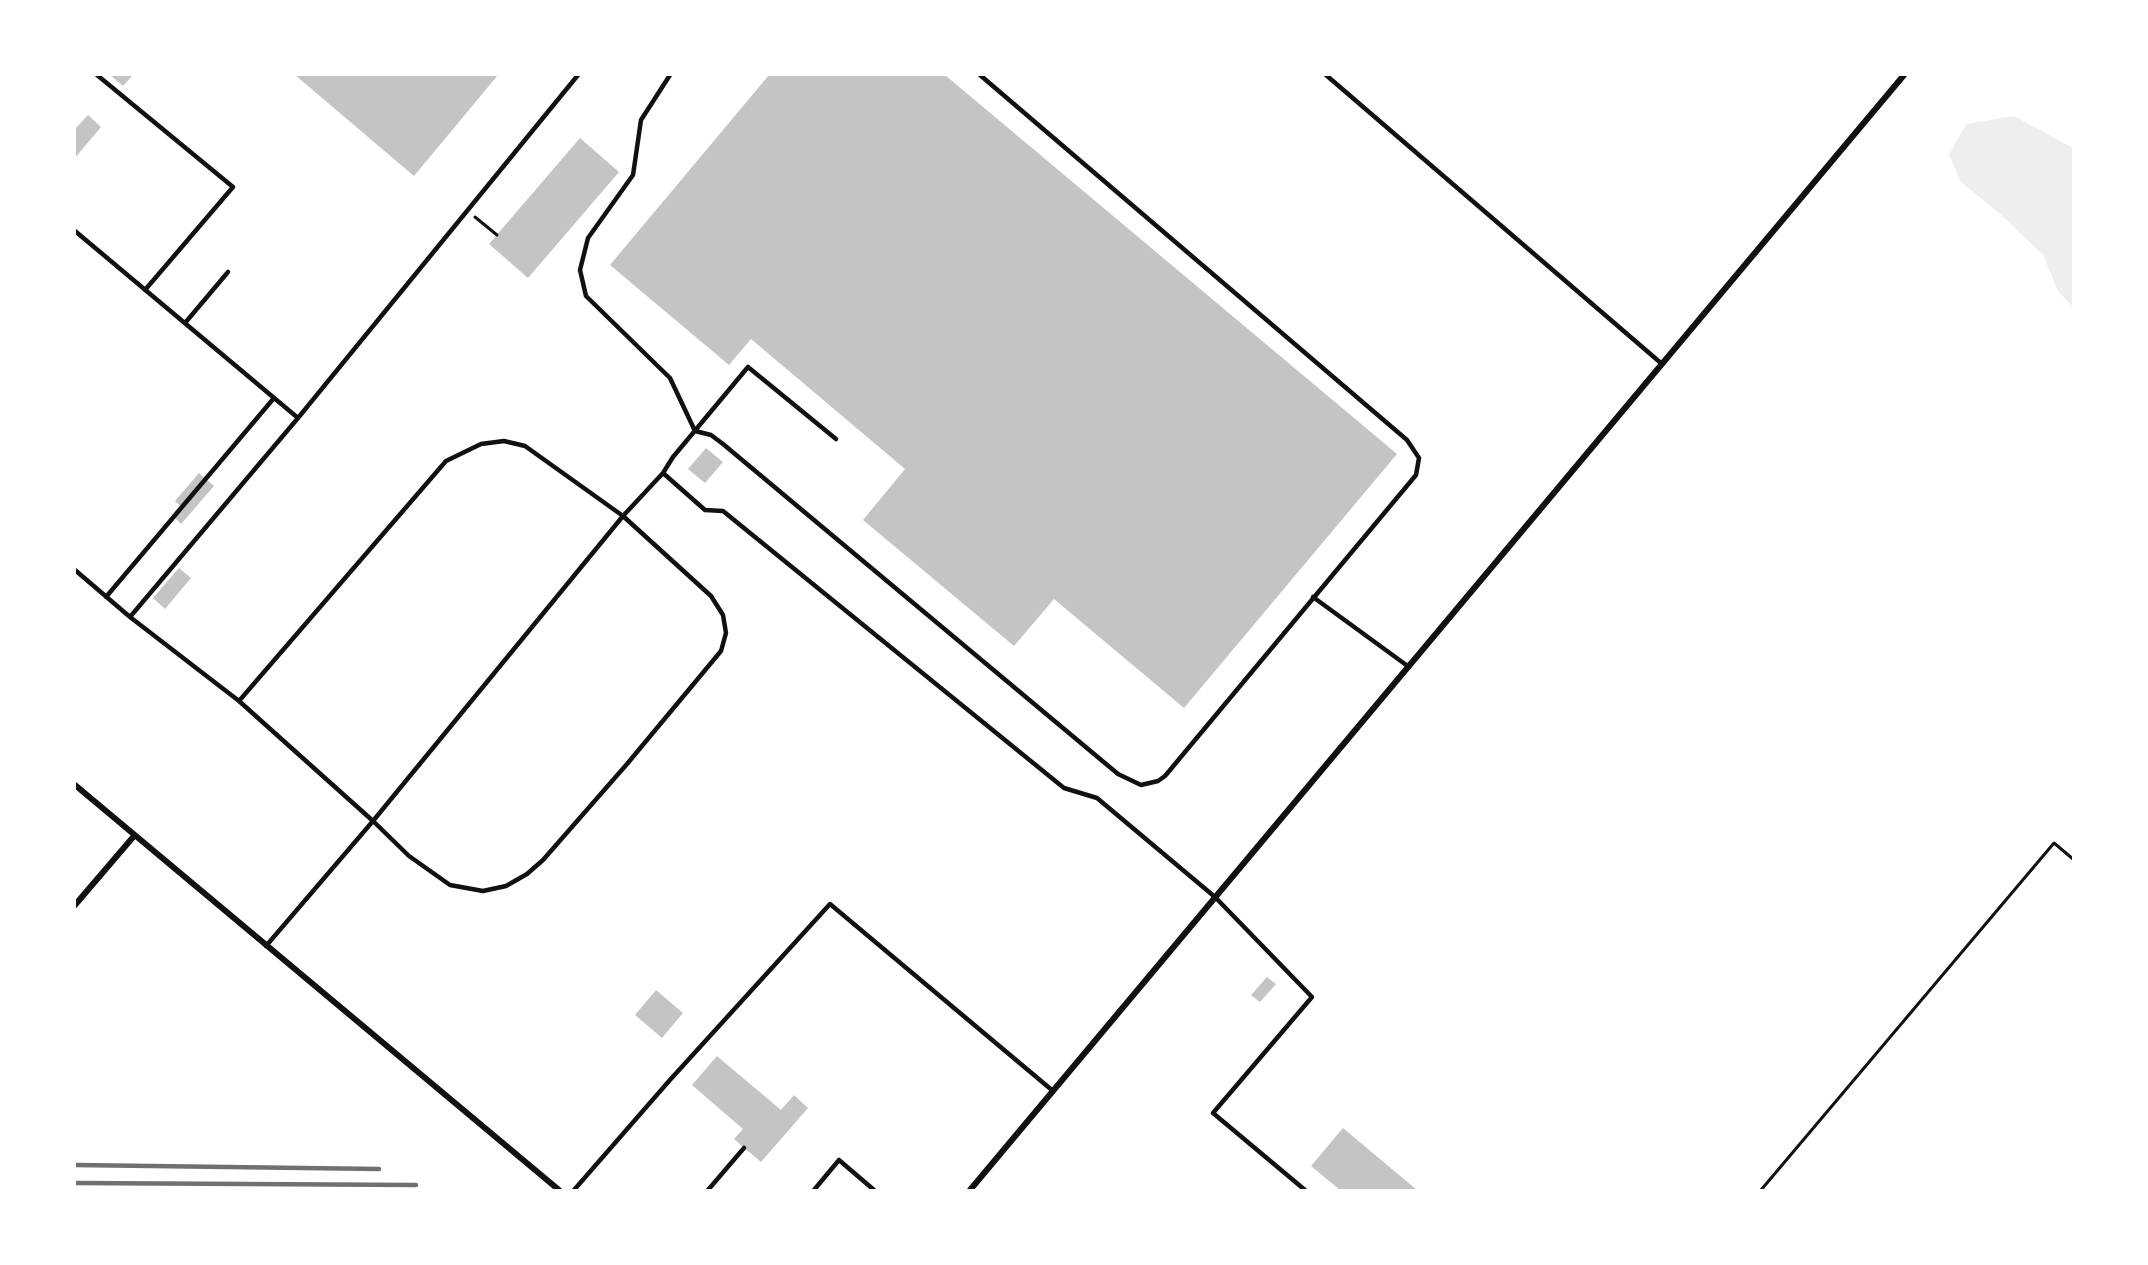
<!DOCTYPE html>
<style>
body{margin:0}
#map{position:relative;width:2148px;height:1265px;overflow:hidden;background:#fff;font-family:"Noto Sans",sans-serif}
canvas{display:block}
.frame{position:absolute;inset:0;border:76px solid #fff;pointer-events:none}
</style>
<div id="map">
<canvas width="2148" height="1265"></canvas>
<div class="frame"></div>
</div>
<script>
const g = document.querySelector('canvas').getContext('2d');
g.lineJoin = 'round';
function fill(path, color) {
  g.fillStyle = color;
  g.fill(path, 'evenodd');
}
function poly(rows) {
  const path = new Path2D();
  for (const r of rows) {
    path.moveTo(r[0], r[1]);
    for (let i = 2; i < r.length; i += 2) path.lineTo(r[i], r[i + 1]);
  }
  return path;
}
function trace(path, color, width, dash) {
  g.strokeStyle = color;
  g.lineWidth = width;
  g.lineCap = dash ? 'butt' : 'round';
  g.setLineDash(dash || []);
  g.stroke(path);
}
fill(poly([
 [2014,116,2073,148,2073,307,2058,291,2043,255,1998,212,1961,182,1949,155,1966,124]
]), '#eee');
fill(poly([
 [110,75,133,75,123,86],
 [295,75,498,75,414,176],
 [769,75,945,75,1397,454,1184,708,1054,599,1014,646,863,520,905,469,751,339,729,365,610,265],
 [88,115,101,127,75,158,75,129],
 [580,138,619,172,528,278,489,244],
 [706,448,723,462,705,483,688,469],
 [199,473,214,486,181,524,172,515,180,506,175,501],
 [179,568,191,578,165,609,153,598],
 [1267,977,1276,984,1260,1002,1251,995],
 [656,990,683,1013,662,1038,635,1015],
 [717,1056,781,1110,794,1095,808,1108,761,1162,734,1139,743,1129,692,1085],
 [1343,1128,1417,1190,1340,1190,1311,1166]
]), '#c4c4c4');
trace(poly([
 [475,217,497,235],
 [1761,1190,2054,843,2073,859]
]), '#111', 3);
trace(poly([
 [97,75,233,187,145,290],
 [670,75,641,120,633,175,588,238,580,270,586,296,670,378,695,431],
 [1326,75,1662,364],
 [75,231,298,418],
 [185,323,228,272],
 [695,431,711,435,723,444,1118,774,1141,785,1158,781,1165,776,1416,475,1419,458,1407,440,980,75],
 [663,473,705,510,723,511,1064,788,1097,798,1215,897,1312,997,1213,1113,1305,1190],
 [75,570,130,617],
 [106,597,274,398],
 [1313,597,1409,667],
 [239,701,446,461,481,444,504,441,525,446,623,516,711,596,723,615,726,633,721,651,627,764,543,860,527,874,506,886,483,891,450,885,409,856,373,821,623,516,663,473,673,457,748,367,836,439],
 [266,946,373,821,239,701,130,617,298,418,578,75],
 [574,1190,669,1081,830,904,1053,1091],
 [708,1190,744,1148],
 [814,1190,839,1160,874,1190]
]), '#111', 4.5);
trace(poly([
 [75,785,559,1190],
 [75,905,134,836],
 [970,1190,1904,75]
]), '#111', 6);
trace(poly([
 [75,1165,379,1169],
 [75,1183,416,1185]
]), '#707070', 4.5);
</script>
